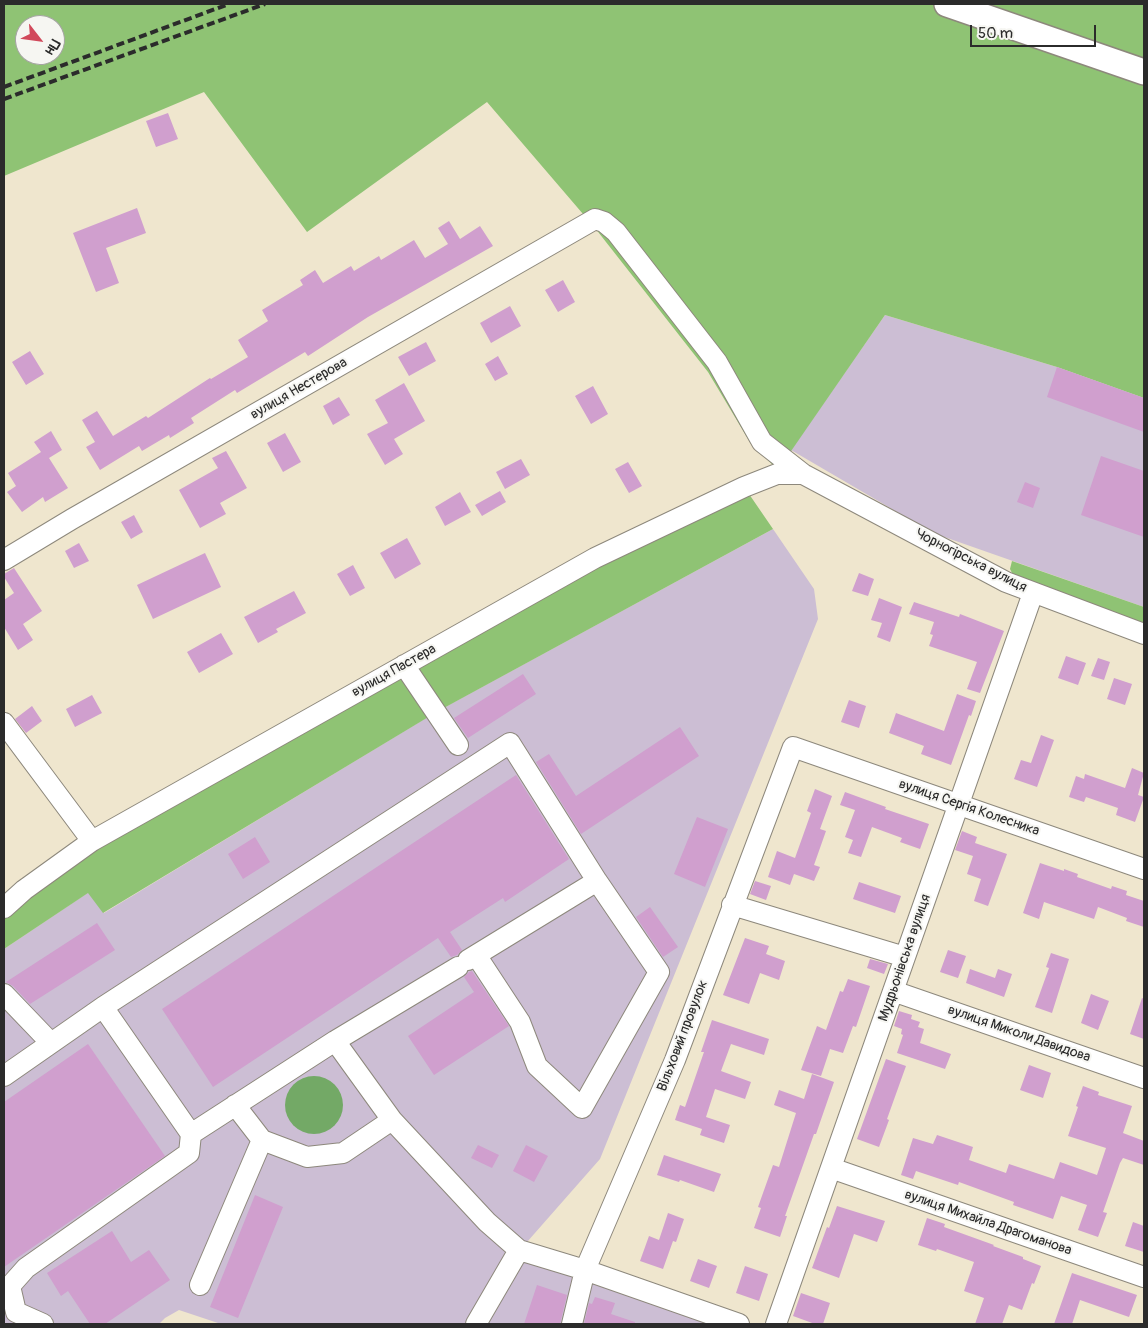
<!DOCTYPE html>
<meta charset="utf-8">
<style>
body{margin:0}
#map{position:relative;width:1148px;height:1328px;overflow:hidden;background:#efe6ce;font-family:Pangolin,sans-serif}
canvas{display:block}
.frame{position:absolute;inset:0;border:5px solid #2b2b2b;pointer-events:none}
.north{position:absolute;left:15px;top:15px;width:50px;height:50px;box-sizing:border-box;background:#f6f6f2;border:1px solid #a5a5a2;border-radius:50%;rotate:120deg;font-size:14px;font-weight:700;line-height:20px;text-align:center;color:#2b2b2b}
.north::after{content:'';display:block;margin:auto;width:18px;height:22px;background:#d1495b;clip-path:polygon(50% 0,100% 100%,50% 72%,0 100%)}
.scale{position:absolute;left:970px;top:25px;width:126px;height:22px;box-sizing:border-box;border:2px solid #2b2b2b;border-top:0;padding-left:6px;font-size:15px;line-height:18px;white-space:nowrap;color:#2b2b2b;-webkit-text-stroke:4px #f6f6f2;paint-order:stroke}
</style>
<div id="map">
<canvas width="1148" height="1328"></canvas>
<div class="frame"></div>
<div class="north">Пн</div>
<div class="scale">50 m</div>
</div>
<script>
const g = document.querySelector('canvas').getContext('2d');
g.lineJoin = 'round';
function fill(path, color) {
  g.fillStyle = color;
  g.fill(path, 'evenodd');
}
function poly(rows) {
  const path = new Path2D();
  for (const r of rows) {
    if (r.length === 3) {
      path.moveTo(r[0] + r[2], r[1]);
      path.arc(r[0], r[1], r[2], 0, 2 * Math.PI);
      continue;
    }
    path.moveTo(r[0], r[1]);
    for (let i = 2; i < r.length; i += 2) path.lineTo(r[i], r[i + 1]);
  }
  return path;
}
function trace(path, color, width, dash) {
  g.strokeStyle = color;
  g.lineWidth = width;
  g.lineCap = dash ? 'butt' : 'round';
  g.setLineDash(dash || []);
  g.stroke(path);
}
function drawText(font, color, halo, rows, align = 'center') {
  g.font = font + ' Pangolin,sans-serif';
  g.lineWidth = 4;
  g.setLineDash([]);
  g.textBaseline = 'middle';
  g.strokeStyle = halo;
  g.fillStyle = color;
  for (const [text, x, y, turn = 0] of rows) {
    g.save();
    g.translate(x, y);
    g.rotate((+turn || 0) * Math.PI / 180);
    g.textAlign = isNaN(turn) ? turn : align;
    if (halo) g.strokeText(text, 0, 0);
    g.fillText(text, 0, 0);
    g.restore();
  }
}
fill(poly([
 [885,315,1057,367,1144,398,1144,607,933,533,791,450],
 [773,529,814,589,818,619,600,1159,520,1250,739,1324,221,1324,179,1310,165,1318,159,1324,4,1324,4,949,89,892,104,913,436,712]
]), '#ccbed4');
fill(poly([
 [4,4,1144,4,1144,398,1057,367,885,315,778,470,751,444,708,372,595,228,487,102,307,232,204,92,4,176],
 [25,25,55,25,55,55,25,55],
 [749,494,773,529,442,709,415,669,597,566],
 [1012,561,1144,607,1144,624,1014,577,1010,569],
 [403,676,430,716,103,913,88,893,4,949,4,917,96,848]
]), '#8fc374');
fill(poly([
 [314,1105,29]
]), '#73a966');
fill(poly([
 [168,113,178,139,156,147,146,121],
 [137,208,146,233,106,248,119,283,96,292,73,233],
 [449,221,460,239,480,226,493,246,368,317,308,356,305,352,237,393,235,390,191,418,194,423,170,438,169,435,142,451,139,446,100,470,86,447,95,442,82,420,97,411,113,436,146,416,148,418,210,378,211,379,248,357,238,340,268,321,262,310,303,285,300,280,315,270,323,283,351,266,354,271,379,256,381,260,414,240,425,258,448,244,438,228],
 [563,280,575,302,558,312,545,290],
 [510,306,521,326,491,343,480,323],
 [426,342,436,361,409,376,398,357],
 [30,351,44,374,26,385,12,362],
 [498,356,508,374,495,381,485,364],
 [1057,367,1144,398,1144,432,1047,397],
 [404,383,425,421,394,439,403,454,385,465,367,434,388,423,375,400],
 [593,386,608,414,591,424,575,396],
 [339,397,350,415,333,425,323,406],
 [51,431,62,450,49,458,68,488,45,502,43,497,22,512,7,492,16,486,8,473,41,452,34,442],
 [285,433,301,462,283,472,267,443],
 [226,451,247,488,220,503,226,514,200,528,179,490,218,468,212,458],
 [1101,456,1144,471,1144,537,1081,515],
 [521,459,530,475,505,489,496,472],
 [628,462,642,486,629,493,615,469],
 [1025,482,1040,488,1033,508,1017,502],
 [500,491,506,502,482,516,475,505],
 [460,492,471,512,445,526,435,507],
 [134,515,143,532,131,539,121,522],
 [407,538,421,564,395,579,380,553],
 [79,543,89,561,74,568,65,551],
 [205,553,221,587,153,619,137,585],
 [353,565,365,588,350,596,337,574],
 [14,568,42,611,23,624,33,640,18,650,4,627,4,600,14,593,4,577,4,574],
 [859,573,874,579,868,596,852,591],
 [294,591,306,613,276,629,278,632,258,643,244,617],
 [879,598,902,607,890,642,877,637,882,623,871,620],
 [914,602,959,617,960,614,1004,631,980,693,967,689,977,662,929,646,933,635,930,634,934,622,909,614],
 [221,633,233,654,199,673,187,652],
 [1066,656,1086,663,1078,685,1058,678],
 [1098,658,1110,662,1104,680,1091,676],
 [523,674,536,694,468,738,454,718],
 [1114,678,1132,684,1125,705,1107,699],
 [957,694,976,701,971,716,969,715,951,765,921,754,924,746,889,733,896,713,944,731],
 [92,695,102,713,75,727,66,709],
 [849,700,866,706,859,728,841,722],
 [32,706,42,721,26,733,15,719],
 [680,727,699,756,581,834,536,762,549,754,576,796],
 [1041,735,1054,740,1037,787,1014,779,1021,760,1031,763],
 [1132,768,1144,773,1138,795,1144,797,1135,822,1116,815,1118,808,1086,797,1084,802,1069,797,1076,776,1084,779,1085,774,1125,788],
 [516,775,569,859,505,902,503,898,450,932,462,950,457,955,451,957,438,938,213,1087,162,1009],
 [815,789,832,796,820,829,826,831,814,865,820,867,814,881,794,874,790,885,768,877,777,851,795,858,811,813,807,811],
 [845,792,886,807,885,809,929,824,920,849,900,842,902,838,872,827,861,857,848,853,853,840,845,837,855,810,840,805],
 [697,817,728,829,705,887,674,874],
 [962,831,977,837,975,843,1007,854,988,906,974,901,981,879,967,874,973,856,955,850],
 [255,837,270,862,243,879,228,854],
 [1040,863,1064,871,1064,869,1078,874,1077,877,1111,889,1112,886,1127,891,1126,895,1144,901,1144,927,1126,921,1127,918,1098,907,1094,919,1044,902,1039,919,1023,913],
 [755,881,771,886,766,900,750,894],
 [859,882,901,896,895,913,853,899],
 [650,907,678,947,663,957,636,917],
 [97,923,115,950,30,1004,13,986,6,982],
 [745,938,769,946,766,954,785,961,779,980,760,973,749,1004,723,995],
 [948,950,966,956,958,978,940,972],
 [1051,953,1069,959,1052,1013,1035,1007,1049,968,1046,967],
 [870,959,888,964,884,974,867,968],
 [970,969,995,978,998,969,1012,974,1004,997,966,983],
 [472,971,509,1026,434,1075,408,1036,474,992,464,977,469,972],
 [848,979,870,986,856,1027,853,1026,843,1053,830,1049,821,1076,801,1070,817,1026,826,1030,840,991,843,992],
 [1091,994,1109,1001,1098,1030,1081,1023],
 [1142,998,1144,999,1144,1039,1130,1034],
 [899,1011,912,1015,911,1019,920,1022,918,1027,924,1029,920,1043,951,1054,945,1069,897,1053,903,1035,901,1034,902,1029,894,1026],
 [712,1020,769,1039,764,1055,731,1044,721,1071,751,1082,745,1099,715,1089,706,1117,730,1125,724,1143,700,1135,702,1129,675,1120,680,1105,685,1107,704,1052,701,1052],
 [88,1044,165,1156,4,1267,4,1102],
 [886,1059,906,1066,887,1119,889,1120,879,1147,857,1139],
 [1029,1065,1051,1073,1043,1098,1020,1090],
 [812,1074,834,1082,816,1134,814,1134,785,1216,787,1216,780,1237,754,1228,761,1208,758,1207,773,1165,779,1167,796,1113,774,1105,779,1090,804,1099],
 [1083,1086,1099,1092,1098,1095,1132,1106,1123,1133,1144,1141,1144,1165,1123,1158,1120,1163,1103,1212,1107,1213,1098,1237,1078,1230,1087,1205,1061,1196,1053,1219,1013,1205,1014,1202,959,1182,958,1185,916,1171,913,1179,901,1175,913,1138,933,1144,937,1135,973,1147,969,1160,1006,1173,1009,1164,1054,1179,1060,1162,1097,1175,1106,1148,1068,1136,1078,1107,1076,1106],
 [478,1145,499,1155,492,1168,471,1158],
 [526,1145,548,1156,534,1182,513,1171],
 [664,1155,721,1174,714,1192,680,1180,679,1182,657,1175],
 [255,1195,283,1207,238,1318,210,1307],
 [837,1206,885,1221,877,1242,854,1234,839,1278,812,1268,827,1227,829,1228],
 [668,1213,684,1219,676,1242,673,1241,663,1269,640,1261,649,1236,659,1240],
 [927,1218,945,1224,944,1227,994,1245,993,1246,1023,1257,1023,1259,1041,1266,1034,1284,1032,1283,1022,1310,1009,1305,1002,1324,975,1324,984,1298,964,1291,974,1262,937,1249,936,1251,918,1245],
 [1133,1222,1144,1226,1144,1252,1125,1246],
 [112,1231,131,1262,149,1250,170,1280,105,1324,90,1324,68,1291,61,1296,47,1273],
 [698,1259,717,1266,709,1288,690,1281],
 [745,1266,768,1274,759,1301,736,1293],
 [1072,1273,1137,1295,1129,1317,1080,1300,1072,1324,1054,1324],
 [537,1285,567,1295,560,1324,524,1324],
 [801,1293,830,1303,823,1324,815,1324,793,1316],
 [595,1297,615,1303,611,1314,635,1322,635,1324,584,1324,589,1303,592,1304]
]), '#d09fce');
const minor = poly([
 [4,560,72,519,595,219,604,222,616,232,717,362,762,442,803,474,1006,582,1144,634],
 [404,665,458,745],
 [4,723,92,841],
 [732,905,905,957],
 [4,908,24,890,92,841,595,558,744,487,777,474,803,474],
 [476,955,520,1022,537,1066,582,1108,659,972,597,881],
 [458,967,335,1041,392,1120,487,1222,519,1250],
 [893,991,1144,1078],
 [4,994,51,1043],
 [335,1041,191,1134,103,1007,510,743,597,881,468,960],
 [4,1076,103,1007],
 [262,1140,307,1157,343,1153,392,1120],
 [831,1168,1144,1277],
 [200,1285,262,1140,235,1105],
 [43,1324,16,1312,10,1286,26,1268,189,1153,191,1134],
 [476,1324,519,1250,585,1270,739,1324],
 [572,1324,585,1270,675,1060,793,747,1144,869],
 [776,1324,1033,593]
]);
const major = poly([
 [947,4,1144,72]
]);
trace(minor, '#8d887c', 22);
trace(major, '#8d887c', 28);
trace(minor, '#fff', 20);
trace(major, '#fff', 25);
trace(poly([
 [4,87,229,4],
 [4,99,265,4]
]), '#2b2b2b', 4, [8, 4]);
drawText('14px', '#2b2b2b', '#f6f6f2', [
 ["вулиця Нестерова",299,389,-30],
 ["Чорногірська вулиця",971,561,27],
 ["вулиця Пастера",394,671,-29],
 ["вулиця Сергія Колесника",969,808,19],
 ["Мудрьонівська вулиця",905,958,-71],
 ["вулиця Миколи Давидова",1019,1034,19],
 ["Вільховий провулок",683,1036,-69],
 ["вулиця Михайла Драгоманова",988,1223,19]
]);
</script>
